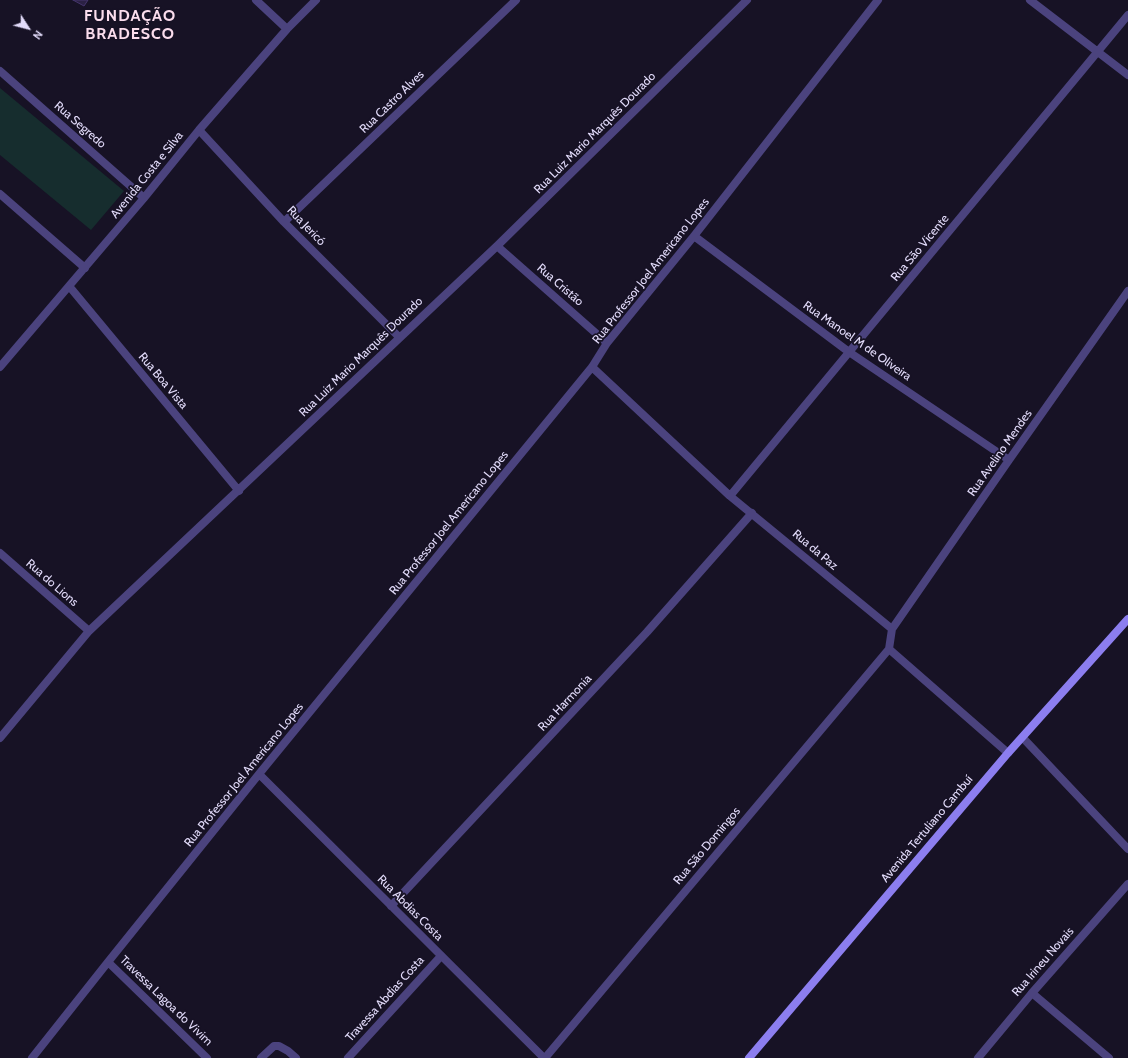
<!DOCTYPE html>
<meta charset="utf-8">
<style>
body{margin:0}
#map{position:relative;width:1128px;height:1058px;overflow:hidden;background:#171225;font-family:Cabin,sans-serif}
canvas{display:block}
.north{position:absolute;left:8px;top:8px;width:40px;height:40px;-webkit-text-stroke:3px #171225;paint-order:stroke;rotate:126deg;font-size:11px;font-weight:700;line-height:16px;text-align:center;color:#e2dbfa}
.north::after{content:'';display:block;margin:auto;width:14px;height:18px;background:#e2dbfa;clip-path:polygon(50% 0,100% 100%,50% 72%,0 100%)}
</style>
<div id="map">
<canvas width="1128" height="1058"></canvas>
<div class="north">N</div>
</div>
<script>
const g = document.querySelector('canvas').getContext('2d');
g.lineJoin = 'round';
function fill(path, color) {
  g.fillStyle = color;
  g.fill(path, 'evenodd');
}
function poly(rows) {
  const path = new Path2D();
  for (const r of rows) {
    path.moveTo(r[0], r[1]);
    for (let i = 2; i < r.length; i += 2) path.lineTo(r[i], r[i + 1]);
  }
  return path;
}
function trace(path, color, width, dash) {
  g.strokeStyle = color;
  g.lineWidth = width;
  g.lineCap = dash ? 'butt' : 'round';
  g.setLineDash(dash || []);
  g.stroke(path);
}
function drawText(font, color, halo, rows, align = 'center') {
  g.font = font + ' Cabin,sans-serif';
  g.lineWidth = 3.5;
  g.setLineDash([]);
  g.textBaseline = 'middle';
  g.strokeStyle = halo;
  g.fillStyle = color;
  for (const [text, x, y, turn = 0] of rows) {
    g.save();
    g.translate(x, y);
    g.rotate((+turn || 0) * Math.PI / 180);
    g.textAlign = isNaN(turn) ? turn : align;
    if (halo) g.strokeText(text, 0, 0);
    g.fillText(text, 0, 0);
    g.restore();
  }
}
fill(poly([
 [0,88,124,191,91,230,0,155]
]), '#162d2e');
const building = poly([
 [73,0,88,0,84,6,73,0]
]);
fill(building, '#2b2144');
trace(building, '#46366d', 1);
trace(poly([
 [1032,993,1109,1058],
 [261,1058,274,1046,279,1046,288,1051,296,1058],
 [348,1058,441,956]
]), '#4b437e', 8);
trace(poly([
 [256,0,287,29],
 [1030,0,1128,75],
 [0,71,144,198],
 [199,130,284,222,399,337],
 [0,194,85,268],
 [284,222,516,0],
 [694,236,849,352,1009,460],
 [497,246,607,343],
 [69,286,239,491],
 [0,367,144,198,199,130,287,29,316,0],
 [592,367,730,496,892,629,889,649,1008,753],
 [730,496,1128,15],
 [0,553,89,631],
 [892,629,1009,460,1128,291],
 [0,738,89,631,497,246,747,0],
 [1023,738,1128,849],
 [259,774,544,1058],
 [391,906,647,632,752,513],
 [108,962,207,1058],
 [32,1058,108,962,259,774,592,367,607,343,694,236,878,0],
 [545,1058,889,649],
 [978,1058,1032,993,1128,884]
]), '#4b437e', 8);
trace(poly([
 [749,1058,1008,753,1128,619]
]), '#8c7eef', 8);
drawText('12px', '#e2dbfa', '#171225', [
 ["Rua Castro Alves",392,102,-44],
 ["Rua Segredo",80,125,41],
 ["Rua Luiz Mario Marquês Dourado",595,133,-45],
 ["Avenida Costa e Silva",147,175,-51],
 ["Rua Jericó",306,226,46],
 ["Rua São Vicente",920,248,-50],
 ["Rua Professor Joel Americano Lopes",651,271,-52],
 ["Rua Cristão",560,285,41],
 ["Rua Manoel M de Oliveira",857,341,35],
 ["Rua Luiz Mario Marquês Dourado",361,357,-44],
 ["Rua Boa Vista",163,381,50],
 ["Rua Avelino Mendes",1000,453,-55],
 ["Rua Professor Joel Americano Lopes",449,523,-51],
 ["Rua da Paz",815,550,40],
 ["Rua do Lions",52,583,41],
 ["Rua Harmonia",565,703,-47],
 ["Rua Professor Joel Americano Lopes",244,775,-51],
 ["Avenida Tertuliano Cambuí",927,829,-50],
 ["Rua São Domingos",707,846,-50],
 ["Rua Abdias Costa",410,908,45],
 ["Rua Irineu Novais",1043,962,-49],
 ["Travessa Abdias Costa",385,999,-48],
 ["Travessa Lagoa do Vivim",166,1001,44]
]);
g.letterSpacing = '1px';
drawText('bold 16px', '#fbdded', '#171225', [
 ["FUNDAÇÃO",130,16],
 ["BRADESCO",130,34]
]);
g.letterSpacing = '0px';
</script>
